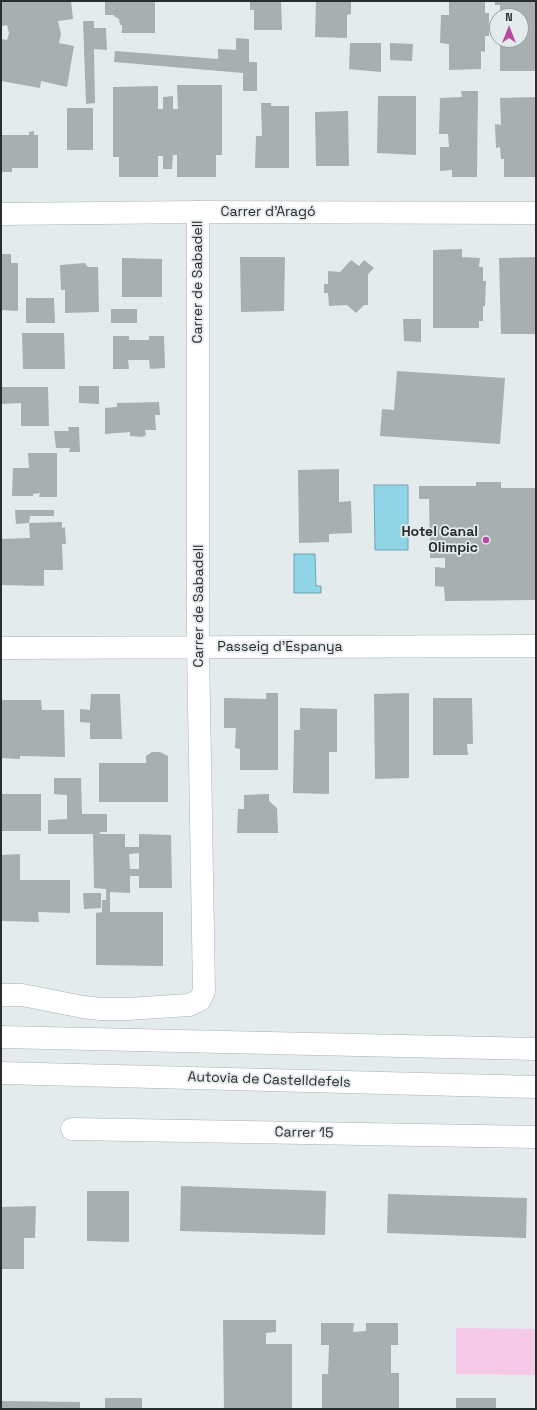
<!DOCTYPE html>
<meta charset="utf-8">
<style>
body{margin:0}
#map{position:relative;width:537px;height:1410px;overflow:hidden;background:#e4ebed;font-family:"Space Grotesk",sans-serif}
canvas{display:block}
.frame{position:absolute;inset:0;border:2px solid #2a2d2e;pointer-events:none}
.north{position:absolute;left:489px;top:8px;width:40px;height:40px;box-sizing:border-box;background:#e4ebed;border:1px solid #9a9fa1;border-radius:50%;rotate:0deg;font-size:11px;font-weight:700;line-height:16px;text-align:center;color:#2a2d2e}
.north::after{content:'';display:block;margin:auto;width:14px;height:18px;background:#bb49a3;clip-path:polygon(50% 0,100% 100%,50% 72%,0 100%)}
</style>
<div id="map">
<canvas width="537" height="1410"></canvas>
<div class="frame"></div>
<div class="north">N</div>
</div>
<script>
const g = document.querySelector('canvas').getContext('2d');
g.lineJoin = 'round';
function fill(path, color) {
  g.fillStyle = color;
  g.fill(path, 'evenodd');
}
function poly(rows) {
  const path = new Path2D();
  for (const r of rows) {
    path.moveTo(r[0], r[1]);
    for (let i = 2; i < r.length; i += 2) path.lineTo(r[i], r[i + 1]);
  }
  return path;
}
function trace(path, color, width, dash) {
  g.strokeStyle = color;
  g.lineWidth = width;
  g.lineCap = dash ? 'butt' : 'round';
  g.setLineDash(dash || []);
  g.stroke(path);
}
function drawText(font, color, halo, rows, align = 'center') {
  g.font = font + ' "Space Grotesk",sans-serif';
  g.lineWidth = 3.5;
  g.setLineDash([]);
  g.textBaseline = 'middle';
  g.strokeStyle = halo;
  g.fillStyle = color;
  for (const [text, x, y, turn = 0] of rows) {
    g.save();
    g.translate(x, y);
    g.rotate((+turn || 0) * Math.PI / 180);
    g.textAlign = isNaN(turn) ? turn : align;
    if (halo) g.strokeText(text, 0, 0);
    g.fillText(text, 0, 0);
    g.restore();
  }
}
fill(poly([
 [456,1328,536,1329,536,1375,456,1374]
]), '#f5c9e8');
const water = poly([
 [374,485,408,485,408,550,375,550,374,485],
 [294,554,315,554,316,586,321,586,321,593,294,593,294,554]
]);
fill(water, '#8fd5e6');
trace(water, '#71a3af', 1);
fill(poly([
 [1,1,71,1,73,19,58,21,61,34,59,43,74,46,67,87,41,81,40,88,1,81,1,39,7,40,9,33,7,25,1,26],
 [105,1,155,1,155,33,122,33,122,25,120,25,119,19,114,16,114,15,105,15],
 [250,1,281,1,282,30,254,30,254,10,250,10],
 [316,1,351,1,351,14,347,15,347,38,315,37],
 [449,1,485,1,485,13,489,13,489,36,485,36,485,52,481,51,481,69,449,70,449,44,440,43,441,15,449,15],
 [495,1,536,1,536,71,500,71,500,40,521,40,521,16,500,16,500,5,495,5],
 [83,21,94,21,94,28,106,28,107,50,94,49,95,103,86,104],
 [236,38,249,39,249,62,257,62,257,91,243,91,243,73,114,62,115,51,218,59,218,49,236,50],
 [350,43,381,43,381,72,349,69],
 [390,43,413,44,412,61,390,60],
 [177,85,222,85,222,155,216,155,216,177,177,177,177,155,173,155,172,169,163,169,163,156,158,156,158,177,119,177,119,157,113,157,113,87,158,86,158,109,163,109,163,97,173,96,173,109,178,109],
 [461,91,478,91,477,177,452,177,452,170,440,171,440,147,449,147,448,134,439,134,440,98,462,97],
 [378,96,416,96,416,155,377,153],
 [536,97,536,177,504,177,504,159,501,159,500,147,496,148,495,124,501,125,500,98],
 [261,103,271,103,271,106,289,106,289,168,255,168,256,136,262,136],
 [67,108,93,108,93,150,67,150],
 [348,111,349,166,316,166,315,112],
 [34,131,34,135,38,135,38,168,12,168,12,172,1,172,1,135,29,135,29,132],
 [462,249,462,257,480,258,479,267,483,267,483,281,486,281,485,306,483,306,483,321,479,321,479,328,433,328,433,250],
 [2,254,11,254,11,263,18,263,18,311,1,310],
 [240,257,285,257,284,311,241,312],
 [536,257,536,334,501,334,499,258],
 [122,258,162,259,162,297,122,297],
 [351,260,359,266,364,260,374,268,368,274,368,305,364,305,356,313,347,305,329,306,328,293,324,293,324,284,328,284,328,271,340,272],
 [85,263,88,267,98,267,99,312,65,313,65,290,61,290,60,265],
 [26,298,54,298,55,323,26,323],
 [111,309,137,309,137,323,111,323],
 [403,319,421,319,421,342,404,341],
 [22,333,64,333,65,369,23,369],
 [113,336,129,336,129,340,149,340,149,336,164,336,165,368,150,369,149,360,128,360,129,369,113,369],
 [397,371,505,378,500,444,380,436,382,409,394,410],
 [79,386,99,386,99,404,79,403],
 [1,387,48,387,49,426,21,426,21,403,1,404],
 [159,402,160,415,155,415,156,430,145,430,146,435,142,437,130,436,130,432,105,434,105,408,117,407,117,403],
 [68,427,79,427,80,452,69,452,70,448,56,448,54,431,69,431],
 [28,453,57,453,57,497,39,497,40,493,33,494,33,496,12,496,13,468,29,468],
 [339,469,339,502,351,501,352,533,329,534,329,542,299,543,298,470],
 [476,482,501,482,501,488,536,488,536,600,445,601,444,587,435,586,435,567,445,568,445,558,430,558,429,499,419,499,419,486,476,486],
 [15,510,54,510,54,516,30,516,29,523,62,522,62,528,65,527,66,544,62,544,63,570,44,570,44,586,1,585,1,539,30,538,29,523,16,524],
 [266,693,278,693,278,770,240,770,240,749,235,748,236,728,224,728,224,698,266,699],
 [409,693,409,778,375,779,374,694],
 [91,694,120,694,122,739,90,739,90,723,80,722,80,709,90,710],
 [433,698,472,698,473,744,467,744,468,755,433,755],
 [1,700,41,700,42,710,64,710,65,757,20,756,20,759,1,758],
 [300,708,337,709,337,752,329,752,329,794,293,793,294,730,300,730],
 [152,752,160,752,168,756,168,802,99,802,99,763,146,763,146,756],
 [54,778,81,778,82,814,107,814,107,832,100,832,100,834,125,834,125,847,139,847,139,834,171,835,172,888,139,888,139,876,130,876,130,893,110,892,110,912,163,912,163,966,96,965,96,913,102,912,102,900,106,900,106,889,94,888,93,834,48,834,48,820,67,819,67,795,54,794],
 [139,853,139,869,130,869,129,854],
 [1,794,41,794,41,831,1,831],
 [269,794,269,801,277,808,278,833,237,833,238,809,244,809,244,795],
 [20,854,20,880,70,880,70,913,38,912,39,922,2,921,1,855],
 [83,893,101,893,101,908,84,909],
 [181,1186,326,1191,325,1235,180,1231],
 [87,1191,129,1191,129,1242,87,1241],
 [388,1194,527,1198,526,1238,387,1233],
 [36,1206,35,1238,24,1238,24,1269,1,1269,1,1207],
 [223,1320,276,1320,276,1332,266,1333,266,1344,292,1344,292,1409,224,1409],
 [321,1323,354,1323,353,1332,366,1331,366,1323,398,1323,398,1345,391,1345,391,1373,399,1373,399,1409,322,1409,322,1374,328,1374,329,1345,321,1345],
 [105,1398,142,1398,142,1409,105,1409],
 [456,1398,496,1398,496,1409,456,1409],
 [1,1401,80,1402,80,1409,1,1409]
]), '#a8afb1');
const minor = poly([
 [1,214,198,212,536,213],
 [1,648,536,646],
 [1,995,22,995,83,1007,101,1009,128,1009,189,1005,200,1000,204,991,198,647,198,212],
 [72,1129,536,1137]
]);
const trunk = poly([
 [1,1037,536,1049],
 [1,1073,536,1087]
]);
trace(minor, '#abb2b4', 23);
trace(trunk, '#abb2b4', 23);
trace(minor, '#fff', 22);
trace(trunk, '#fff', 22);
for (const [x, y, r, color] of [
 [486,540,4,"#bb49a3"]
]) {
  const dot = new Path2D();
  dot.arc(x, y, r, 0, 2 * Math.PI);
  g.fillStyle = color;
  g.fill(dot);
  trace(dot, '#e4ebed', 1.5);
}
drawText('14px', '#2a2d2e', '#e4ebed', [
 ["Carrer d'Aragó",268,212],
 ["Carrer de Sabadell",198,282,-90],
 ["Carrer de Sabadell",199,606,-90],
 ["Passeig d'Espanya",280,647],
 ["Autovia de Castelldefels",269,1080,2],
 ["Carrer 15",304,1133,1]
]);
drawText('bold 14px', '#2a2d2e', '#e4ebed', [
 ["Hotel Canal",478,532],
 ["Olimpic",478,548]
], 'right');
</script>
